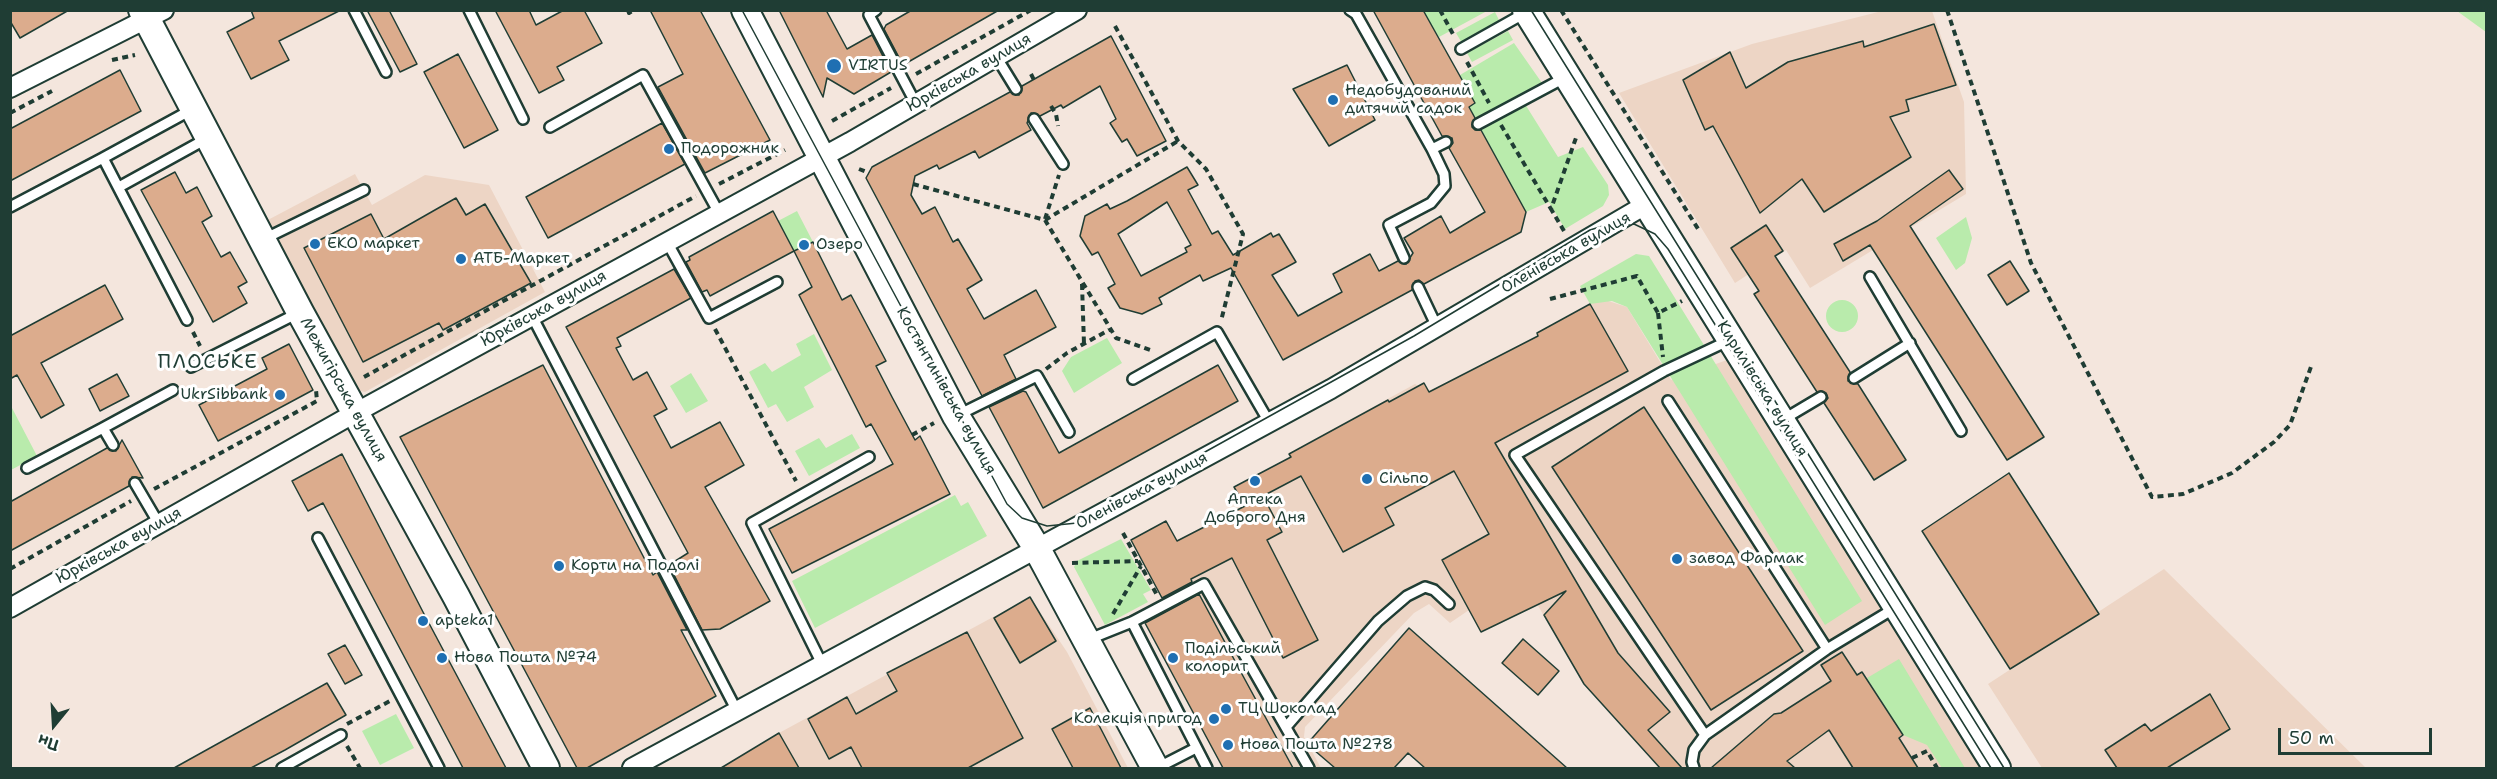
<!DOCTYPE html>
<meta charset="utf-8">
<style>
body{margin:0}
#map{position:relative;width:2497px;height:779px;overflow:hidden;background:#f4e6dd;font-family:"Shantell Sans",sans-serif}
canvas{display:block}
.frame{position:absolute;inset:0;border:12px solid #1f3d34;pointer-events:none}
.north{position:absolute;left:24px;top:695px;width:60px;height:60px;-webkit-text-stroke:4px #fff;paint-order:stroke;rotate:198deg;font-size:16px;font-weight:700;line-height:24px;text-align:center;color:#1f3d34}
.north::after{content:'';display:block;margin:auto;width:21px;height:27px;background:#1f3d34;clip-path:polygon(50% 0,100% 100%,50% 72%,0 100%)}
.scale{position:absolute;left:2278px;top:728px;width:154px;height:27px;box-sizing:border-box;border:3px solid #1f3d34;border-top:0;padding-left:8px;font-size:18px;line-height:21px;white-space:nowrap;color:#1f3d34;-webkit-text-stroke:4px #fff;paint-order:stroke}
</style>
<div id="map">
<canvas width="2497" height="779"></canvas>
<div class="frame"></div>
<div class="north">Пн</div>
<div class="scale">50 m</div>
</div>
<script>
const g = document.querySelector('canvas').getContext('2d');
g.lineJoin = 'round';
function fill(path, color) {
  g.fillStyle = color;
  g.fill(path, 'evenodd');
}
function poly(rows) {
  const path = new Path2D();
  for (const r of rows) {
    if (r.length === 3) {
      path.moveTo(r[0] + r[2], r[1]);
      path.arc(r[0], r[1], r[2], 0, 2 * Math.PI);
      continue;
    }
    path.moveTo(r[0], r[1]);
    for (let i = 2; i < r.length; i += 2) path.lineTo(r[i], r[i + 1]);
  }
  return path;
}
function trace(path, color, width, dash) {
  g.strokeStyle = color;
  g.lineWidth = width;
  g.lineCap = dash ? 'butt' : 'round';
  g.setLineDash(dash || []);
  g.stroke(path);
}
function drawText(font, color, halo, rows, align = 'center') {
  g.font = font + ' "Shantell Sans",sans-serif';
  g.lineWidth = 6;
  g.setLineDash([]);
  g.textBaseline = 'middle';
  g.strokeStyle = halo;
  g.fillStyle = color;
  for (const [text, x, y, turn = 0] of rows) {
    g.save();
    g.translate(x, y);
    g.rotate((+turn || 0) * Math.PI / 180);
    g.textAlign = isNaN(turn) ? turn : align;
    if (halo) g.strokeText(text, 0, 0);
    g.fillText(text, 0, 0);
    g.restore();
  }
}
fill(poly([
 [1882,11,1932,11,1964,102,1966,194,1810,288,1786,250,1735,283,1619,93,1752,44],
 [355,174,372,205,425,175,489,185,545,292,365,392,356,390,264,222],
 [1605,300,1627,307,1671,380,1727,360,1887,610,1984,768,1660,768,1584,684,1537,604,1481,632,1469,610,1450,623,1429,604,1414,613,1305,727,1304,737,1321,768,1223,768,1145,623,1178,605,1170,593,1162,597,1131,540,1166,521,1177,541,1244,506,1234,487,1290,457,1289,453,1415,384,1429,391,1539,338,1537,333,1590,304],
 [2164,569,2366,768,2042,768,1988,684],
 [1030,597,1067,652,1128,768,734,768,730,763,779,733]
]), '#edd5c5');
fill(poly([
 [1423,11,1487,11,1439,37],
 [2457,11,2486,11,2486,32],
 [1495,12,1500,22,1462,43,1456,33],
 [1508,31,1513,40,1472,62,1467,53],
 [1514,43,1542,83,1520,96,1558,157,1583,147,1608,185,1609,195,1603,206,1565,229,1549,202,1526,212,1469,107,1474,103,1460,75],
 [797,211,813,242,794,251,778,221],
 [1966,217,1972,238,1965,263,1956,270,1936,238],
 [1636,254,1649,256,1862,601,1825,625,1627,307,1612,301,1590,304,1580,286],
 [1842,316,16],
 [814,334,832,370,804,387,814,407,787,422,776,404,768,408,749,372,765,363,772,372,801,355,796,344],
 [1107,338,1122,363,1074,393,1062,371,1071,357],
 [691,373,708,401,686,413,670,386],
 [12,408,37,456,11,470,10,409],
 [852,434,860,448,809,476,795,451,819,438,826,448],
 [955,495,961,506,968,502,987,536,815,628,792,581],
 [1121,539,1151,590,1143,594,1148,602,1105,625,1074,567,1077,561],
 [1899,659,1965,768,1942,768,1927,745,1903,735,1867,678],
 [396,714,414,748,380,765,362,731]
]), '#b9ebac');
const building = poly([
 [10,10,69,10,20,38,10,21,10,10],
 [251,10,341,10,279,41,289,60,251,79,227,32,254,18,251,10],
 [367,10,389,10,417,64,400,72,367,10],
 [495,10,529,10,536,25,564,10,584,10,602,43,557,67,564,80,539,93,495,10],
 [650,10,700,10,770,140,705,173,658,87,683,74,650,10],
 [779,10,826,10,847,49,872,35,891,72,854,94,827,78,823,97,779,10],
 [912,10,999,10,903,65,884,29,886,25,912,10],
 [1373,10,1423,10,1475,103,1469,107,1475,118,1472,127,1475,130,1481,130,1526,212,1521,232,1424,284,1419,280,1415,281,1412,290,1283,360,1231,268,1203,281,1200,275,1159,298,1162,304,1142,314,1120,308,1108,288,1115,284,1098,252,1092,255,1080,236,1085,216,1107,204,1110,209,1127,201,1187,167,1198,185,1188,190,1212,234,1218,231,1233,255,1271,233,1273,237,1279,234,1296,262,1272,275,1298,316,1342,292,1333,274,1370,254,1379,271,1398,261,1406,264,1413,253,1404,238,1441,216,1450,233,1485,212,1449,148,1453,143,1452,138,1442,136,1373,10],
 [1167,202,1191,245,1185,248,1187,252,1141,276,1118,234,1167,202],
 [1934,24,1956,85,1906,100,1909,111,1890,117,1911,157,1824,212,1802,179,1760,213,1713,126,1705,130,1683,80,1730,52,1746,88,1788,62,1863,41,1864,47,1934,24],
 [1111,36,1166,141,1137,156,1127,139,1122,142,1110,123,1116,119,1100,86,1063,108,1061,105,1040,116,1031,113,1027,123,1031,130,979,158,975,151,939,169,937,165,915,176,911,195,922,214,935,207,953,242,958,239,982,280,967,289,984,319,1036,290,1056,327,1004,355,1016,379,982,396,866,178,872,167,1010,92,1019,95,1022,86,1111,36],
 [458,54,498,130,464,148,424,72,458,54],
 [1347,65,1375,120,1329,146,1293,89,1347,65],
 [120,70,141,111,10,181,10,129,120,70],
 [662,123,685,164,548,238,526,197,662,123],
 [1949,170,1963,189,1910,226,2044,437,2007,460,1870,245,1843,261,1834,244,1877,221,1949,170],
 [175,172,186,193,197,187,212,216,202,222,221,257,230,252,247,282,238,287,247,303,213,322,141,190,175,172],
 [456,198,466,215,485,204,531,283,443,330,439,323,363,362,304,248,371,214,384,239,456,198],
 [773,211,794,251,710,296,707,290,702,292,686,262,690,260,689,257,773,211],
 [1766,225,1783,251,1775,256,1850,372,1848,381,1858,384,1906,460,1874,480,1824,403,1828,398,1826,393,1817,392,1754,294,1759,291,1731,248,1766,225],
 [813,242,842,300,851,295,886,361,876,366,892,397,915,440,920,436,950,494,792,573,769,529,893,464,871,424,866,427,799,295,812,287,794,251,813,242],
 [2010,261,2029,291,2007,305,1988,275,2010,261],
 [674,269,691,298,617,338,621,346,616,348,633,380,647,372,667,409,654,416,671,448,720,422,744,465,705,487,770,601,720,629,702,630,669,565,688,553,566,327,674,269],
 [105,285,123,319,41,363,64,405,41,418,17,375,10,379,10,336,105,285],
 [1590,304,1628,371,1495,443,1618,653,1670,712,1648,730,1682,768,1660,768,1584,684,1544,615,1566,591,1481,632,1442,560,1489,534,1454,471,1385,508,1394,525,1343,552,1301,476,1263,496,1282,532,1267,540,1318,640,1283,658,1232,558,1191,579,1192,582,1162,598,1131,540,1166,521,1177,541,1245,506,1234,487,1291,457,1289,454,1388,400,1389,402,1424,383,1429,392,1538,336,1537,333,1590,304],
 [289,344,313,390,218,441,199,405,267,369,262,358,289,344],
 [543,365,653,575,657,572,687,630,681,630,716,696,587,768,577,768,400,437,543,365],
 [1218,365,1238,401,1043,508,989,407,1023,391,1026,392,1059,453,1218,365],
 [117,374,129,396,100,411,89,389,117,374],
 [1644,407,1803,651,1711,710,1552,467,1644,407],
 [122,440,143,478,132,477,129,486,10,551,10,502,107,448,116,451,122,440],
 [342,454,423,612,506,768,463,768,323,503,308,511,292,481,342,454],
 [2009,473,2099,614,2010,669,1922,531,2009,473],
 [1199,594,1243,676,1293,768,1223,768,1145,623,1199,594],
 [1030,597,1056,641,1020,663,994,618,1030,597],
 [1409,628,1567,768,1425,768,1408,753,1394,768,1335,768,1307,744,1409,628],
 [967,632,1023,738,968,768,862,768,851,747,829,759,808,719,847,697,856,714,897,691,887,673,967,632],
 [1523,639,1559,671,1538,695,1502,663,1523,639],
 [345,645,362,675,345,684,328,654,345,645],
 [1842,652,1857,675,1862,672,1903,735,1899,738,1918,768,1853,768,1829,730,1787,761,1795,768,1711,768,1774,714,1781,713,1831,681,1821,665,1842,652],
 [327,683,346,715,285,750,251,768,174,768,327,683],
 [2210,694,2230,729,2167,768,2117,768,2105,750,2145,724,2151,731,2210,694],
 [1090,708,1103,733,1121,768,1073,768,1052,729,1090,708],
 [779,733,799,768,721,768,779,733]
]);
fill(building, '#dcac8d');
trace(building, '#1f3d34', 1.5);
const lane = poly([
 [354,10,386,72],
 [469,10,523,119],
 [876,10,869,15,916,104],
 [1350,10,1356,14,1432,149,1446,142],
 [1461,49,1525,13],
 [997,58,1016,89],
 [1034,119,1063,164],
 [1478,124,1566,77],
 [550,127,643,75,719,213],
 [119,187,206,139],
 [10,207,103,158],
 [264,239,364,190],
 [667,242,709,318,777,282],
 [1404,258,1389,225,1431,203,1445,186,1444,174,1432,149],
 [1870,277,1961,431],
 [1418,287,1437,327],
 [532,316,737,711],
 [187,320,103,158,191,110],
 [1730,340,1664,371,1515,455,1705,735,1827,649,1895,608],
 [191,367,298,313],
 [1854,378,1910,343],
 [1133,379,1217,332,1269,422],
 [1668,401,1827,649],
 [958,415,1037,376,1069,432],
 [1784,419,1821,397],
 [113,445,103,428,173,390],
 [27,468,103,428],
 [135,483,159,524],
 [318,538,439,768],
 [1132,622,1207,768],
 [1087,640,1132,622,1204,584,1309,768],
 [822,664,752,523,869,457],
 [1286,727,1378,621,1407,596,1425,587,1434,590,1449,604],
 [282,768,341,735],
 [1157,768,1196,748],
 [1694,768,1692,762,1694,750,1705,735]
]);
const street = poly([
 [10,88,164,10],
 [10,608,355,413,850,142,1077,10],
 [632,768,1331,389,1647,204]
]);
const secondary = poly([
 [142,10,300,312,456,596,546,768],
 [745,10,956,416,1036,547,1155,768],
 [1526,10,1997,768]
]);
trace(lane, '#1f3d34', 14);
trace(street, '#1f3d34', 22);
trace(secondary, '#1f3d34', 30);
trace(poly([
 [628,10,629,13,634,10],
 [1440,10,1454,36],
 [1561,10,1700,232],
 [1947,10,2031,263,2152,497,2183,494,2232,473,2274,442,2290,425,2312,364],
 [1115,26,1178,141,1206,169,1243,234,1221,321],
 [112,60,135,55],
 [1467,62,1489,103],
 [916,74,1031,10],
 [1031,74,1034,80],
 [1051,106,1056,114,1058,126],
 [10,113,52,91],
 [832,121,891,88],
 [1501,125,1551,209],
 [859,169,869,173],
 [719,184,785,150],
 [913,184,1045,220,1116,338,1153,351],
 [1045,219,1059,175],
 [1045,220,1178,141],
 [1564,231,1551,209,1577,135],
 [1082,284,1084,344],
 [1550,299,1637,276,1658,313,1682,301],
 [1658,313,1663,357],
 [715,329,796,481],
 [193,332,200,346],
 [1046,369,1067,353,1109,330],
 [364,377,696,196],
 [912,435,934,423],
 [154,489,317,401,316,390],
 [1123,533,1157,595],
 [1072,563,1138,561],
 [10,569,131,501],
 [1113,614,1141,566],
 [347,724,390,701],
 [347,746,360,768],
 [1912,758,1927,751,1937,768]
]), '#1f3d34', 4, [6, 4.5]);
trace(lane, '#fff', 9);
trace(street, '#fff', 18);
trace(secondary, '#fff', 26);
trace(poly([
 [742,10,1007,504,1022,518,1047,526,1077,523,1414,336,1590,230,1606,225,1634,224,1655,234,1668,249,1991,768],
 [1531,10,2004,768]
]), '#1f3d34', 1.5);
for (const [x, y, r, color] of [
 [834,66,8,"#1f6fb2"],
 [1333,100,6,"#1f6fb2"],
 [669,149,6,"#1f6fb2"],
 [315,244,6,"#1f6fb2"],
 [804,245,6,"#1f6fb2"],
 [461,259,6,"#1f6fb2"],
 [280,395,6,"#1f6fb2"],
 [1367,479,6,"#1f6fb2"],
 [1255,481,6,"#1f6fb2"],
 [1677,559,6,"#1f6fb2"],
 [559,566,6,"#1f6fb2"],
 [423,621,6,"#1f6fb2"],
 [442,658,6,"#1f6fb2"],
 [1173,658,6,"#1f6fb2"],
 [1226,709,6,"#1f6fb2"],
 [1214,719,6,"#1f6fb2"],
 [1228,745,6,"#1f6fb2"]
]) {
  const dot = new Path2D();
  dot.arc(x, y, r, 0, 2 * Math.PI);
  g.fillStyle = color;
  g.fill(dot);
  trace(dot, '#fff', 2);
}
drawText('16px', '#1f3d34', '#fff', [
 ["VIRTUS",848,66],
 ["Недобудований",1345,91],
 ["дитячий садок",1345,109],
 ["Подорожник",681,149],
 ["ЕКО маркет",327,244],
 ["Озеро",816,245],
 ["АТБ-Маркет",473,259],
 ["UkrSibbank",268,395,"right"],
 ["Сільпо",1379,479],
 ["Аптека",1255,500,"center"],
 ["Доброго Дня",1255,518,"center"],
 ["завод Фармак",1689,559],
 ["Корти на Подолі",571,566],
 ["apteka1",435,621],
 ["Подільський",1185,649],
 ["колорит",1185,667],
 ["Нова Пошта №74",454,658],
 ["ТЦ Шоколад",1238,709],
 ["Колекція пригод",1202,719,"right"],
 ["Нова Пошта №278",1240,745]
], 'left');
drawText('16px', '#1f3d34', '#fff', [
 ["Юрківська вулиця",969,73,-30],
 ["Оленівська вулиця",1566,253,-30],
 ["Юрківська вулиця",544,309,-29],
 ["Кирилівська вулиця",1762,389,58],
 ["Межигірська вулиця",343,390,61],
 ["Костянтинівська вулиця",946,391,61],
 ["Оленівська вулиця",1142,491,-28],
 ["Юрківська вулиця",119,546,-29]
]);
g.letterSpacing = '1.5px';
drawText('20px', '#1f3d34', '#fff', [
 ["ПЛОСЬКЕ",208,363]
]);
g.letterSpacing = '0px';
</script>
